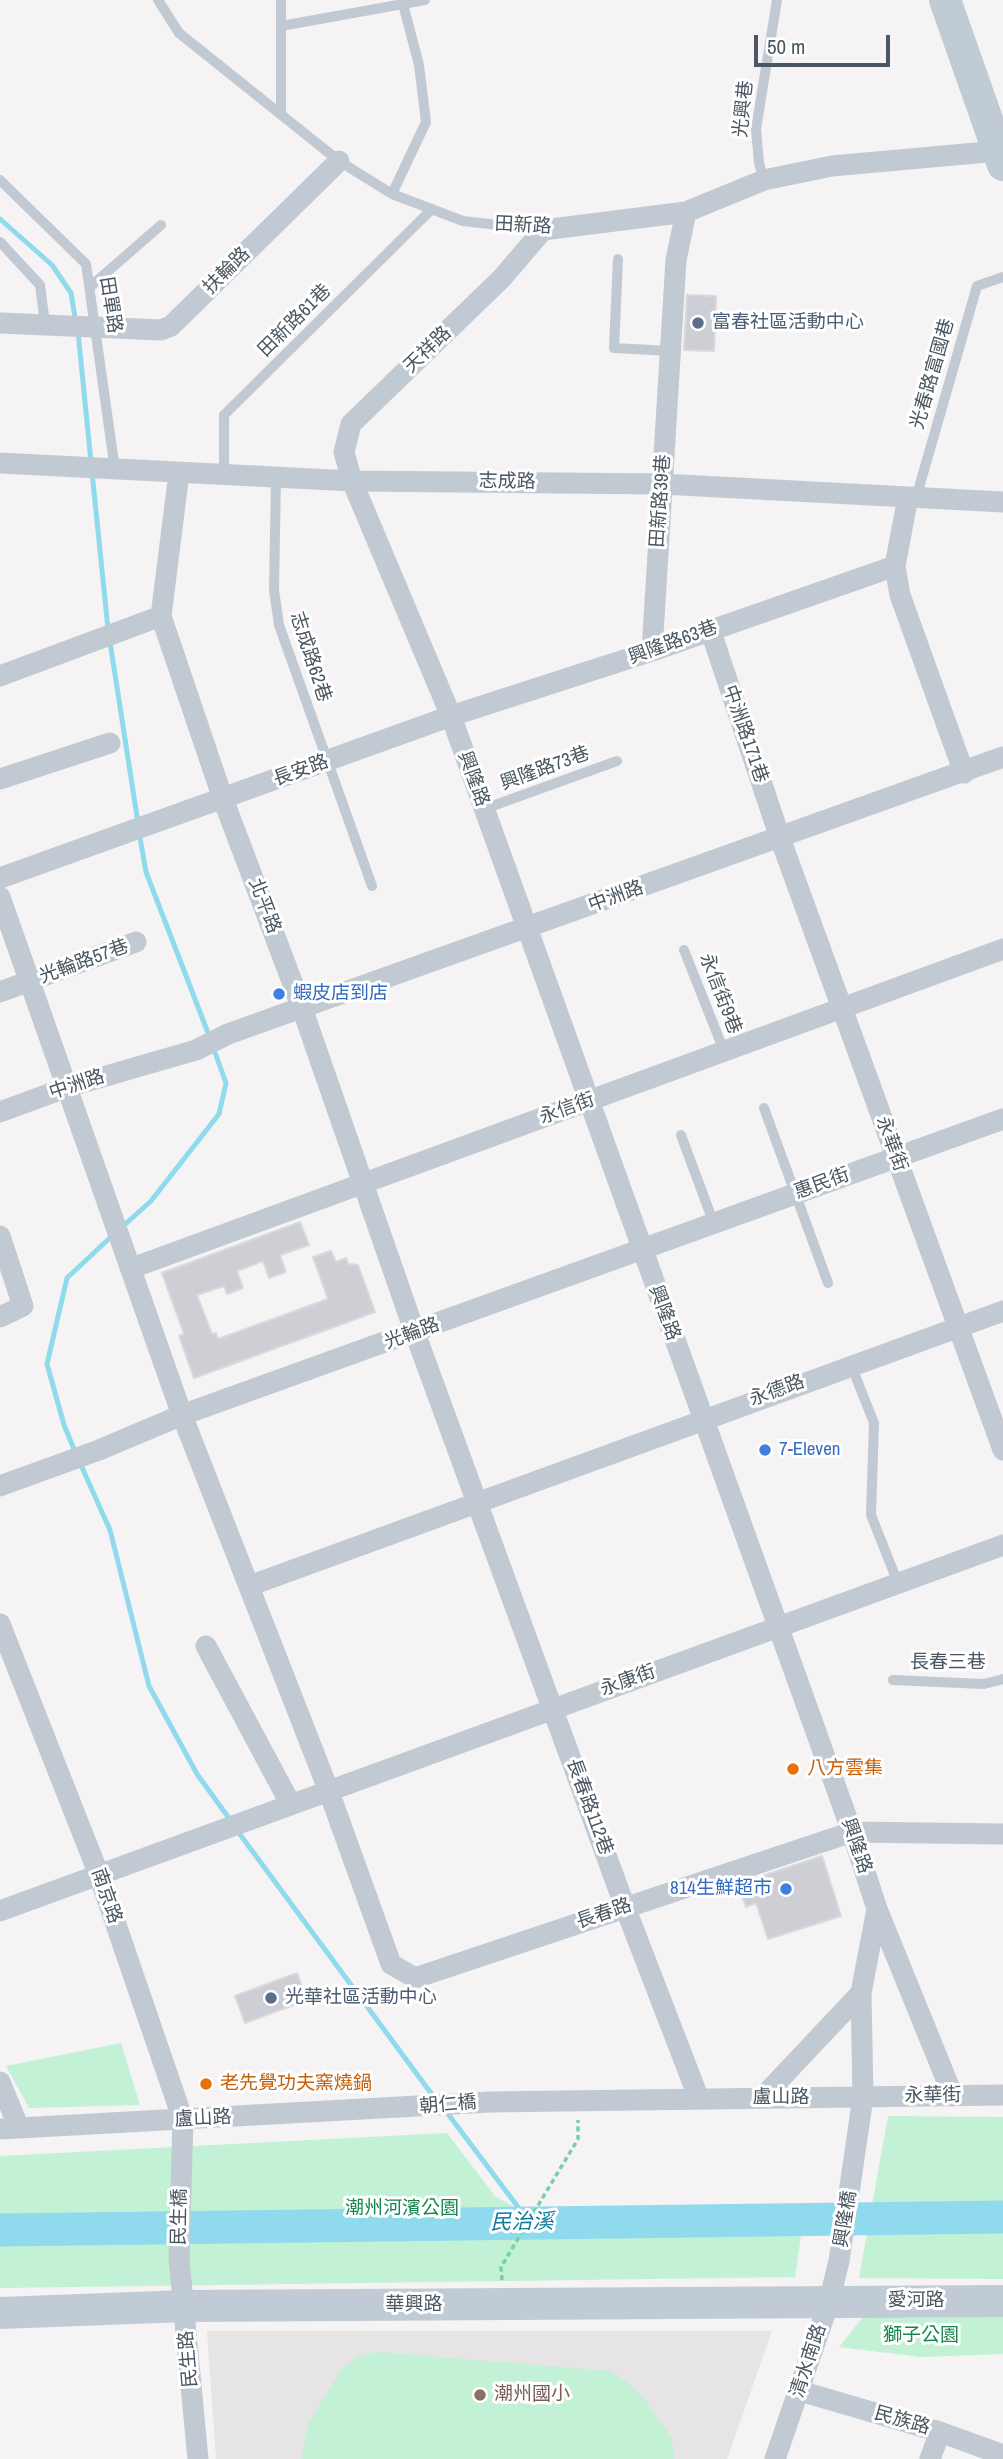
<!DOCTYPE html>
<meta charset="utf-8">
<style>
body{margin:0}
#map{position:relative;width:1003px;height:2459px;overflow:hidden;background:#f5f3f3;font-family:"Archivo Narrow",sans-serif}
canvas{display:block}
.scale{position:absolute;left:754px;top:35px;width:136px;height:32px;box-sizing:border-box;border:4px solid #4a5661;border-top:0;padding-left:9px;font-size:21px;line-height:24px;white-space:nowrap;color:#4a5661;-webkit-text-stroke:5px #fff;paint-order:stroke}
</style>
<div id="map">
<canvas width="1003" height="2459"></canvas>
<div class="scale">50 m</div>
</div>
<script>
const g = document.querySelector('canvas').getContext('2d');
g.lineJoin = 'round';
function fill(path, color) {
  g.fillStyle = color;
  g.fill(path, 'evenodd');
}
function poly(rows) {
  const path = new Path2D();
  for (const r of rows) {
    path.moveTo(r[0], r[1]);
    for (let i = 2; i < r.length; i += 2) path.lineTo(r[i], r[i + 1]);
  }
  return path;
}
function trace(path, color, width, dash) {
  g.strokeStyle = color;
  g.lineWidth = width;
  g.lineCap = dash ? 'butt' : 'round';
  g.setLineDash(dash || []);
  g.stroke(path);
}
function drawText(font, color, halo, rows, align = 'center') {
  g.font = font + ' "Archivo Narrow","Noto Sans TC",sans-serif';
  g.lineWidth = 6;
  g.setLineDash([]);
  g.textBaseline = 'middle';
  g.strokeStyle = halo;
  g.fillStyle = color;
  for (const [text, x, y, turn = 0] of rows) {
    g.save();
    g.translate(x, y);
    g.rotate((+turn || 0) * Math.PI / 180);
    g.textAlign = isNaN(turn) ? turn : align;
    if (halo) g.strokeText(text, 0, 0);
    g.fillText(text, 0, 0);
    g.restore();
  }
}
fill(poly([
 [207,2331,772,2331,727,2459,216,2459]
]), '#e6e4e5');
fill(poly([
 [121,2043,140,2105,29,2108,6,2066],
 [888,2116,1003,2117,1003,2279,859,2278],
 [447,2133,495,2196,566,2237,801,2236,795,2277,0,2288,0,2156],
 [1003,2315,1003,2354,921,2357,839,2347,863,2317],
 [377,2352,610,2371,630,2384,645,2400,672,2438,674,2459,302,2459,308,2424,341,2370,356,2357]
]), '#c3f1d5');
trace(poly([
 [0,219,52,265,71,293,76,323],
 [78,332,91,462],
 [92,472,108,629],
 [110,642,138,823],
 [139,832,146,872,210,1038],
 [121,1228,151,1201,219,1114,226,1083,213,1047],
 [76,1454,64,1425,47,1364,67,1278,113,1235],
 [80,1463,110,1530,149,1686,197,1774,231,1821],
 [236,1829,436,2100],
 [445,2110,530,2223]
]), '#90daee', 5);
trace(poly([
 [0,2230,1003,2217]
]), '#90daee', 33);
const building = poly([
 [687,295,716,296,714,351,684,350,687,295],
 [300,1222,309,1245,280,1255,286,1272,269,1278,263,1261,237,1271,243,1288,227,1294,224,1286,197,1295,212,1334,216,1333,218,1339,328,1299,313,1257,331,1251,336,1262,346,1258,348,1264,358,1265,375,1312,194,1378,179,1336,184,1334,162,1273,300,1222],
 [822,1856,841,1916,768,1939,756,1903,746,1907,738,1884,822,1856],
 [297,1973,307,2000,245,2023,235,1996,297,1973]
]);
fill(building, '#cdcfd5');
trace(building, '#d7d9de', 2);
trace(poly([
 [502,2280,501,2267,578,2139,578,2120]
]), '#7ad0a6', 3.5, [5, 3.5]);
trace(poly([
 [158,0,179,33,339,161,392,194,463,221,543,230],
 [281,26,425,0],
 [281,112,281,0],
 [0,180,86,264,115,470],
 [764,180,759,163,756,129,777,0],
 [392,194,426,122,419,65,403,4],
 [0,242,40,285,45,324],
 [618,259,614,348,670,351],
 [91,286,161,225],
 [224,475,224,415,432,209],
 [276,477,274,590,279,625,372,886],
 [916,498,977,286,1003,277],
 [484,809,617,761],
 [684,950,724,1051],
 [764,1108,828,1283],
 [681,1135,714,1224],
 [851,1365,874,1423,871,1515,898,1583],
 [893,1680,984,1684,1003,1679]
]), '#c1cad2', 10);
trace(poly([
 [0,323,161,330,171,326,339,161],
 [0,463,352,481,662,484,1003,502],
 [179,473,161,616,223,799,302,1008,415,1333,625,1907,699,2099],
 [908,497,895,566,900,595,964,773],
 [710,629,780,838,1003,1450],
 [652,651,676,260,686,212],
 [0,676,161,616],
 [0,779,110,743],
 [0,878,451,716,652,651,895,566],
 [0,897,182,1415,328,1789,391,1964,415,1978,852,1832,1003,1834],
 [0,992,136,942],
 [0,1112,68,1087,196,1050,228,1034,1003,757],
 [0,1236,23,1306,0,1317],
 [132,1268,1003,949],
 [0,1486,99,1450,182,1415,1003,1119],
 [249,1586,1003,1311],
 [0,1624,99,1875,183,2120,179,2259,198,2459],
 [206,1646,290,1803],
 [0,1911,1003,1545],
 [0,2082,19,2128],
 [953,2096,877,1909,852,1832,451,716,352,481,344,452,351,424,502,278,543,230,686,212,764,180,832,166,998,151],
 [762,2098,861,1993],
 [0,2129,490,2102,1003,2095],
 [800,2391,940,2432,1003,2455],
 [775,2459,829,2302,839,2261,863,2097,861,1993,877,1909],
 [930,2459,940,2432]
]), '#c1cad2', 21);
trace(poly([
 [945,0,1003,165],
 [0,2313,185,2306,1003,2301]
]), '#c1cbd6', 32);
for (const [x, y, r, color] of [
 [698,323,7,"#5c6f8a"],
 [279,994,7,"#3f7fe0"],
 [765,1450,7,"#3f7fe0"],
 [793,1769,7,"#e8710a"],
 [786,1889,7,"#3f7fe0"],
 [271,1998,7,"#5c6f8a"],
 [206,2084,7,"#e8710a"],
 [480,2395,7,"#8d6e63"]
]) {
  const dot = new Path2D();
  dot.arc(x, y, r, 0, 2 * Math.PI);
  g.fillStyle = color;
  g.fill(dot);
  trace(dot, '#fff', 2.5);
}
drawText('19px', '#4a5661', '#fff', [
 ["光興巷",744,109,-84],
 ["田新路",523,226,3],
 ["扶輪路",227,271,-45],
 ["田單路",110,305,81],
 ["田新路61巷",295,321,-45],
 ["天祥路",428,350,-44],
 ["光春路富國巷",933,374,-74],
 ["志成路",507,482,1],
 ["田新路39巷",661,501,-86],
 ["興隆路63巷",673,643,-20],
 ["志成路62巷",310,657,72],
 ["中洲路171巷",745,734,71],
 ["興隆路73巷",545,769,-20],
 ["長安路",301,771,-20],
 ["興隆路",473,779,70],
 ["中洲路",616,897,-20],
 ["北平路",264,906,69],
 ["光輪路57巷",84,962,-20],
 ["永信街9巷",720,994,69],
 ["中洲路",77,1085,-18],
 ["永信街",567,1109,-20],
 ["永華街",891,1144,70],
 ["惠民街",822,1184,-20],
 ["興隆路",664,1313,70],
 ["光輪路",412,1334,-20],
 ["永德路",777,1391,-20],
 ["長春三巷",948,1663],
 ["永康街",628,1681,-20],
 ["長春路112巷",589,1807,70],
 ["興隆路",856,1846,71],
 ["南京路",106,1896,71],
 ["長春路",604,1914,-19],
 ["永華街",933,2096,-1],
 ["盧山路",781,2098],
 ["朝仁橋",448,2105,-5],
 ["盧山路",203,2119,-3],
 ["民生橋",180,2217,-89],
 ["興隆橋",846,2219,-81],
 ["愛河路",916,2301],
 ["華興路",414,2305],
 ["民生路",189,2359,-95],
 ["清水南路",809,2361,-72],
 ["民族路",902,2421,16]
]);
drawText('19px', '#4e5e75', '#fff', [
 ["富春社區活動中心",712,323],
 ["光華社區活動中心",285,1998]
], 'left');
drawText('19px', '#366cbe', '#fff', [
 ["蝦皮店到店",293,994],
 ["7-Eleven",779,1450],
 ["814生鮮超市",772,1889,"right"]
], 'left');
drawText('19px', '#c56008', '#fff', [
 ["八方雲集",807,1769],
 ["老先覺功夫窯燒鍋",220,2084]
], 'left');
drawText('19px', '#17864f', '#fff', [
 ["潮州河濱公園",402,2209],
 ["獅子公園",921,2336]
]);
drawText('19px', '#785e54', '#fff', [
 ["潮州國小",494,2395]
], 'left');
drawText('italic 21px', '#0c7c9b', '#fff', [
 ["民治溪",522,2223,-1]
]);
</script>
